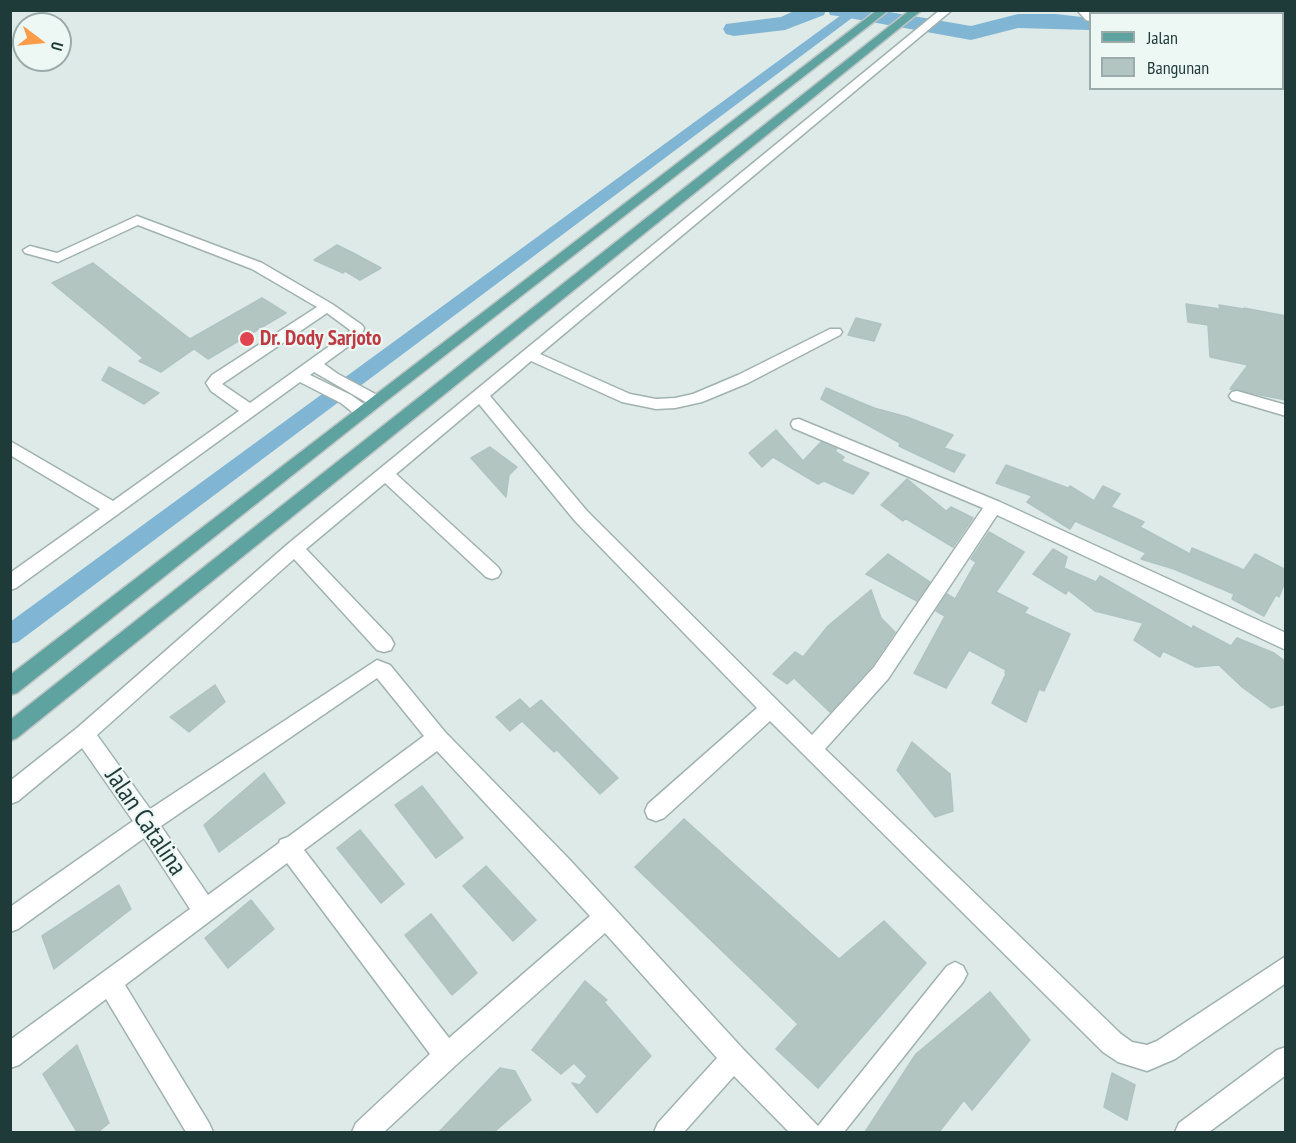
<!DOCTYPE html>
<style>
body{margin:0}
#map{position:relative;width:1296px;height:1143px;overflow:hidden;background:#ddeae7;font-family:"PT Sans Narrow",sans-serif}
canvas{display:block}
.frame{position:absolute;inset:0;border:12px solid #1e3a39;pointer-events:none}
.legend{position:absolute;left:1089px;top:12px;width:195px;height:78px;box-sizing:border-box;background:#edf7f4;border:2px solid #9aaba9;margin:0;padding:8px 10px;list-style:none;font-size:18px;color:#1e3a39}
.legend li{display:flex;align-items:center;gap:12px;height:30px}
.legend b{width:30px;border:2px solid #9aaba9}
.north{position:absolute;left:12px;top:12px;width:60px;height:60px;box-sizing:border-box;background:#edf7f4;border:2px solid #9aaba9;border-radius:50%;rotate:106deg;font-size:16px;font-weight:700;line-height:24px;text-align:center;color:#1e3a39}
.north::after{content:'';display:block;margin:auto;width:21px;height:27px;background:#fc9c49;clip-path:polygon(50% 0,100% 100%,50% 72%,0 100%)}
</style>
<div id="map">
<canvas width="1296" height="1143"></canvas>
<div class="frame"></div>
<ul class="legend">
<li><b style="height:8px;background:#5ea3a0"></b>Jalan</li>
<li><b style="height:16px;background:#b2c5c1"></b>Bangunan</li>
</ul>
<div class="north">U</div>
</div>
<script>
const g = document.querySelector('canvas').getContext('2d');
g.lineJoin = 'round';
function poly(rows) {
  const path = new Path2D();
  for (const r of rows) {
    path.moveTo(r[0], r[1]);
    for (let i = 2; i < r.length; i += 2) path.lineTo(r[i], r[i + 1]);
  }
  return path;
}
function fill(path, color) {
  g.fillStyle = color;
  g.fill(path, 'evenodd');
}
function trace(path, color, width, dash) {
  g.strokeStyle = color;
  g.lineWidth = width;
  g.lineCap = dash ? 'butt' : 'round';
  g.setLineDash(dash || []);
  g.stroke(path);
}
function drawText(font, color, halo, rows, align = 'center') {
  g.font = font + ' "PT Sans Narrow",sans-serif';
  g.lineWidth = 4.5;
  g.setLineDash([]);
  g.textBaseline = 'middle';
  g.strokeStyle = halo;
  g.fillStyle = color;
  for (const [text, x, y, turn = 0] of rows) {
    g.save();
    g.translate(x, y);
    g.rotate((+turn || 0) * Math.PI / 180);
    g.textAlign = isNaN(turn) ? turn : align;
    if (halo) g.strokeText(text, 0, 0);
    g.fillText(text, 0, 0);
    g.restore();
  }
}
fill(poly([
 [848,10,860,12,18,642,10,644,10,622,848,10]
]), '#80b5d4');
fill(poly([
 [796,10,826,10,824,15,785,30,734,36,726,34,723,29,726,24,781,17,796,10],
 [828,10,878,10,971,26,1018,14,1056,14,1090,18,1090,30,1018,28,971,40,838,16,830,15,828,10],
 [1246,10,1267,10,1266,14,1245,14,1246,10]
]), '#80b5d4');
const building = poly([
 [337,245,353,253,381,268,360,280,345,271,343,273,314,260,337,245],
 [93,263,190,339,262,298,286,313,208,359,194,349,161,372,139,361,143,358,52,283,93,263],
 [1186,304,1220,309,1219,305,1244,309,1244,308,1286,316,1286,400,1230,389,1248,365,1210,357,1208,325,1188,322,1186,304],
 [856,318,881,324,874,341,848,335,856,318],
 [109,367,159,393,144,404,102,380,109,367],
 [826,388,874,408,907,417,953,435,944,448,965,455,954,472,899,446,900,443,821,399,826,388],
 [776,430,803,461,821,442,837,449,835,451,844,457,841,461,869,473,853,494,824,481,818,484,773,457,762,467,749,453,776,430],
 [490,447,517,467,509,475,506,497,471,458,490,447],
 [1006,465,1068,488,1070,486,1094,501,1103,486,1120,494,1111,507,1144,522,1140,527,1190,554,1192,548,1244,570,1255,554,1286,570,1286,579,1279,597,1276,595,1264,616,1232,599,1234,594,1174,569,1141,559,1146,553,1075,521,1070,529,1027,502,1032,496,996,483,1006,465],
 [907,479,946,511,951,507,973,518,953,547,905,518,903,521,881,505,907,479],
 [989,532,1024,552,996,592,1028,608,1024,613,1070,634,1044,691,1039,689,1026,722,992,703,1006,674,1005,673,1006,670,969,650,946,688,914,673,945,616,936,611,947,594,955,599,976,562,971,559,989,532],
 [1053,549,1067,557,1064,568,1096,582,1100,576,1192,629,1193,626,1231,646,1237,638,1274,653,1286,662,1286,704,1271,708,1242,687,1219,665,1196,667,1163,651,1160,657,1134,640,1143,623,1095,611,1068,590,1066,594,1033,574,1053,549],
 [888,554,930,582,917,601,866,574,888,554],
 [871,590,881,618,895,632,872,666,830,712,794,678,787,684,773,674,795,652,803,657,828,626,871,590],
 [215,685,225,702,189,732,170,717,215,685],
 [520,699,530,709,541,700,618,778,600,794,557,750,554,752,522,721,510,731,496,717,520,699],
 [912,742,950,774,953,811,935,817,897,770,912,742],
 [264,773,285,803,219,852,204,825,264,773],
 [422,786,463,838,436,858,395,805,422,786],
 [684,819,839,959,884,921,926,963,818,1088,776,1049,798,1024,635,867,684,819],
 [360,830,404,884,381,903,337,848,360,830],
 [486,866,536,920,513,941,463,886,486,866],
 [119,885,131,909,54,969,42,936,119,885],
 [251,900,274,929,228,968,205,938,251,900],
 [431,914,477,973,452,995,405,935,431,914],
 [585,981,607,1000,604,1002,651,1056,597,1113,572,1083,580,1085,587,1076,574,1063,561,1074,532,1050,585,981],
 [990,992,1030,1040,972,1110,964,1100,939,1132,865,1132,916,1054,990,992],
 [77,1045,109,1123,98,1132,77,1132,43,1074,77,1045],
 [500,1068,515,1071,531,1100,494,1132,439,1132,500,1068],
 [1112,1073,1135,1085,1127,1120,1104,1107,1112,1073]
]);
fill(building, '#b2c5c1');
trace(building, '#afc4c0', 1.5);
const minor = poly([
 [940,10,952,10,540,354,630,394,656,399,675,398,693,394,738,375,830,329,840,329,842,332,840,335,748,383,702,402,675,408,656,409,622,402,531,361,490,396,587,511,812,735,874,667,983,508,793,428,791,424,793,420,799,419,1000,502,1286,633,1286,650,997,515,888,679,825,749,1121,1034,1132,1042,1147,1045,1157,1041,1286,956,1286,983,1175,1059,1147,1071,1118,1062,1103,1052,770,721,664,818,656,821,648,818,645,811,648,804,757,708,575,521,479,404,396,474,498,567,501,572,498,577,492,579,486,577,385,483,306,549,391,638,394,644,391,650,384,652,377,650,294,559,97,735,150,809,377,660,390,665,445,732,570,860,743,1049,818,1126,947,966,955,962,963,966,967,974,963,982,844,1132,789,1132,734,1076,684,1132,654,1132,658,1123,717,1058,605,933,456,1065,384,1132,352,1132,356,1123,430,1054,287,863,125,985,209,1123,213,1132,186,1132,106,999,19,1065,10,1068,10,1040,190,909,144,838,18,929,10,932,10,907,133,821,82,748,18,801,10,804,10,781,77,728,289,543,940,10],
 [377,678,424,736,288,837,280,840,279,843,208,895,161,826,377,678],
 [437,751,590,916,449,1038,304,850,437,751],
 [1077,10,1088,10,1091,14,1090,21,1086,20,1077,10],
 [1232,10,1242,10,1239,14,1229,14,1232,10],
 [137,216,262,263,332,304,362,325,364,328,361,337,324,364,338,374,381,397,384,401,381,405,371,405,314,372,310,375,351,395,368,407,370,411,368,415,356,415,341,403,300,382,16,588,10,590,10,573,100,509,10,455,10,441,113,501,239,411,211,391,206,383,212,375,317,307,252,269,138,225,58,262,25,253,23,250,30,246,57,253,137,216],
 [327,313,350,330,349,332,250,403,222,384,327,313],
 [1237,391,1286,405,1286,416,1232,400,1229,396,1232,392,1237,391],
 [1286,1047,1286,1075,1209,1132,1175,1132,1179,1123,1277,1050,1286,1047]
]);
const major = poly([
 [877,10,889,10,381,405,17,693,10,695,10,675,877,10],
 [910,10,922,10,17,738,10,741,10,720,910,10]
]);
trace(minor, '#a0b2af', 3);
trace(major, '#bcc4c4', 3);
fill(minor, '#fff');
fill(major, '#5ea3a0');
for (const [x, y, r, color] of [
 [247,339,8,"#e0444e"]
]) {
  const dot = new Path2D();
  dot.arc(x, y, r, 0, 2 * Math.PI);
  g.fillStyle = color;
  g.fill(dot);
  trace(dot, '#edf7f4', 2);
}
drawText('bold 21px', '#be3a42', '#edf7f4', [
 ["Dr. Dody Sarjoto",260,339]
], 'left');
drawText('26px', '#1e3a39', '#edf7f4', [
 ["Jalan Catalina",145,822,56]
]);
</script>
